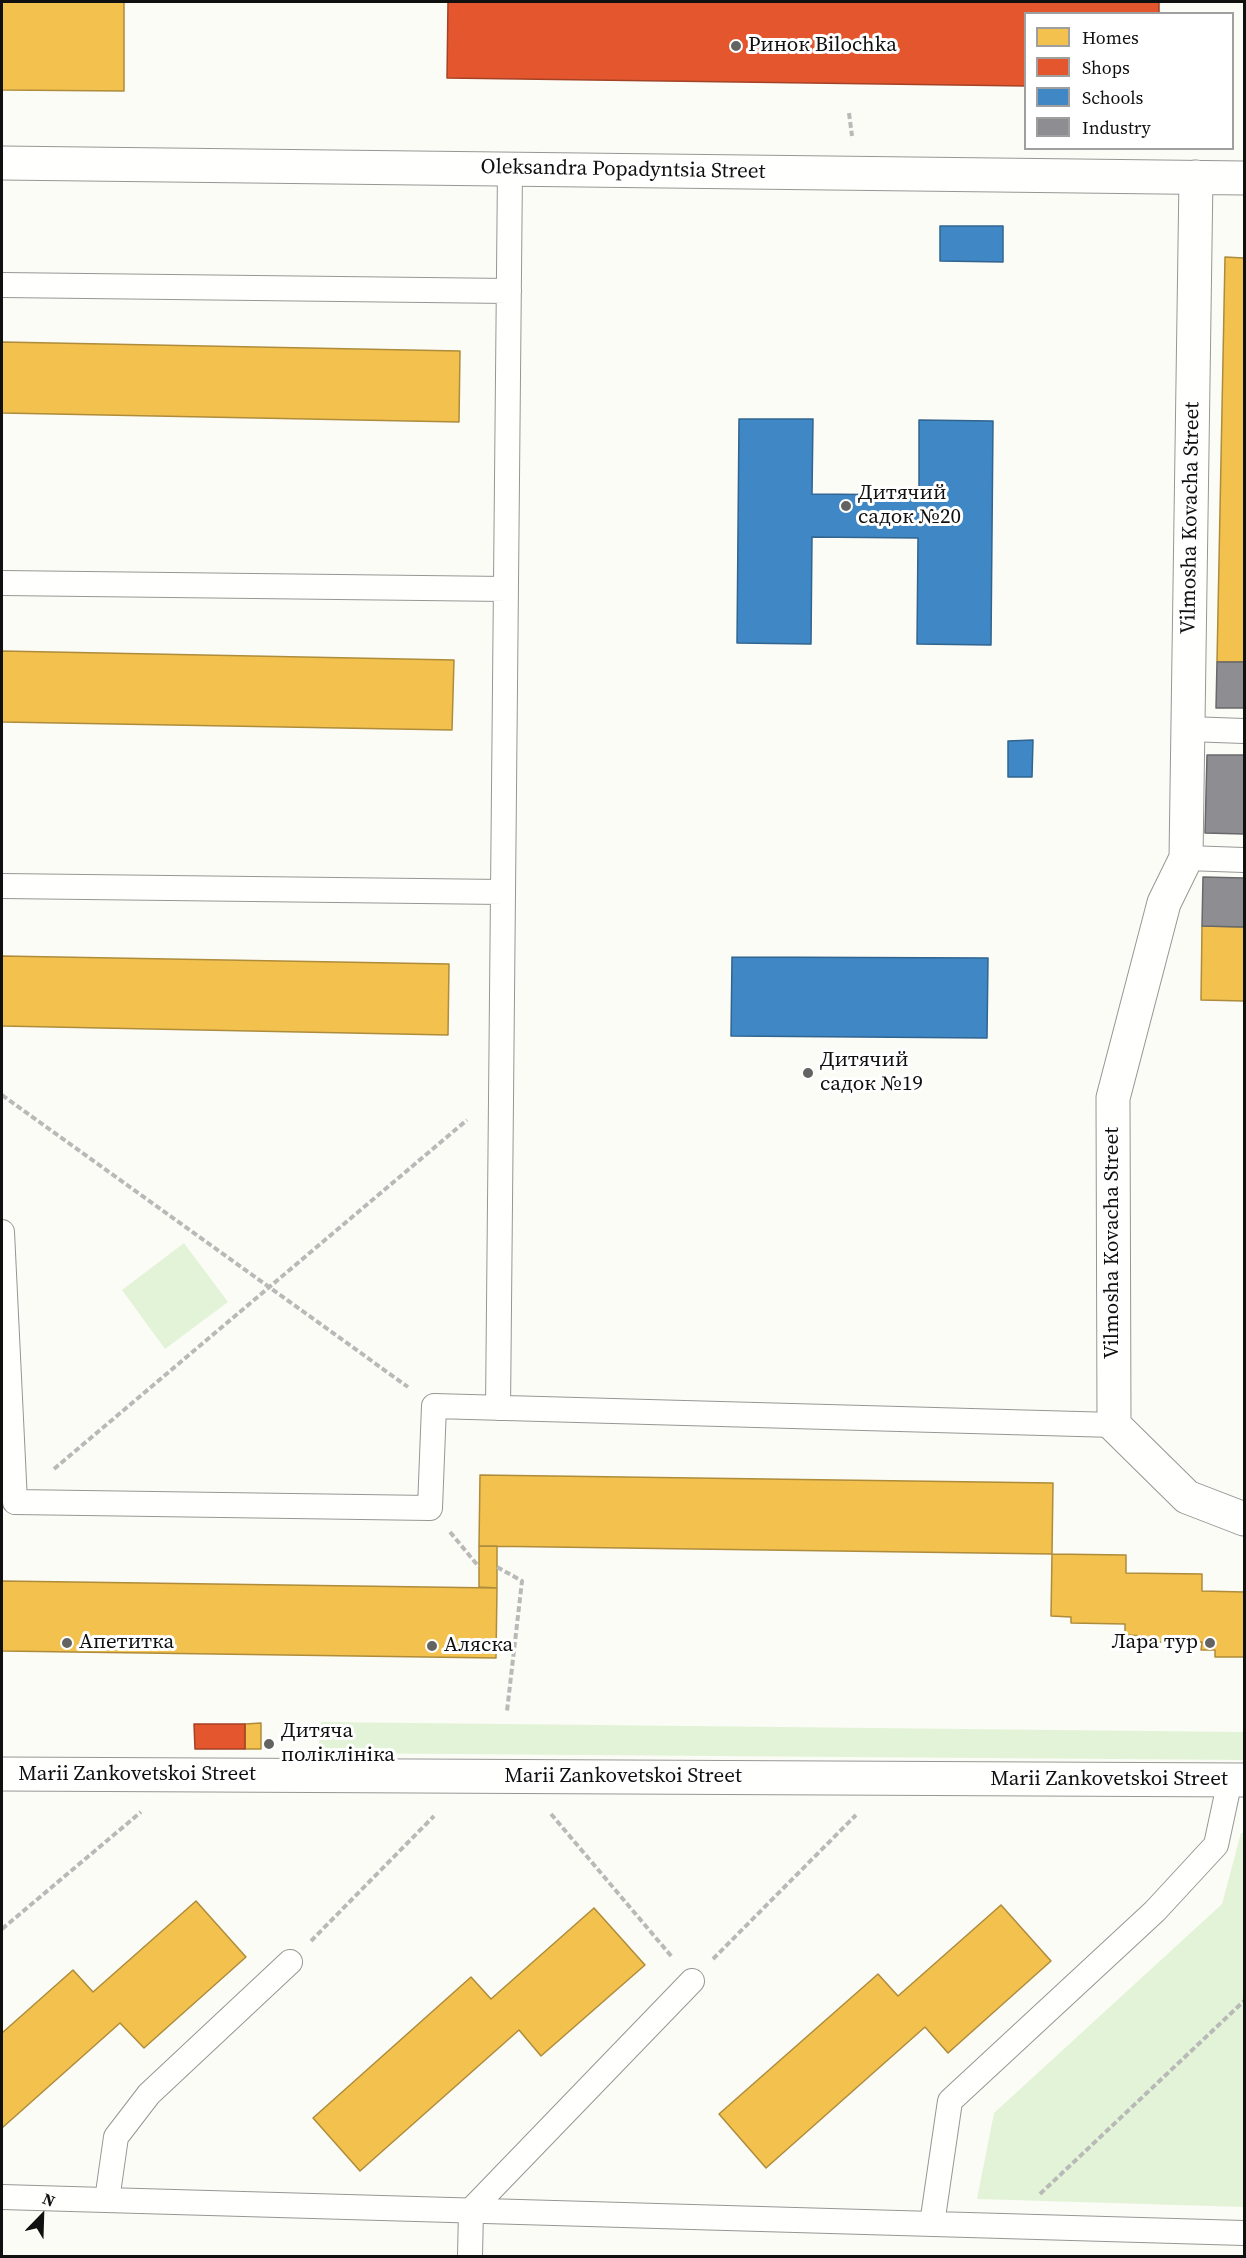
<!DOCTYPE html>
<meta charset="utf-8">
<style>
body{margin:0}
#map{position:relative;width:1246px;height:2258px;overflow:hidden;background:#fcfcf7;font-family:"Source Serif 4",serif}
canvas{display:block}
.frame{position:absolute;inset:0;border:3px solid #101010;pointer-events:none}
.legend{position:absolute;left:1024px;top:12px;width:210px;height:138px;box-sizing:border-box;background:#fff;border:2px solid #9f9f9f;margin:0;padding:8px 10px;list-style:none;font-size:18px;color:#101010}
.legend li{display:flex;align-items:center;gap:12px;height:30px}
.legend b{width:30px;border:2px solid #9f9f9f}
.north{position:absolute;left:12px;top:2186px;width:60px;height:60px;-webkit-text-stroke:4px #fff;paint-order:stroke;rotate:23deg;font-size:16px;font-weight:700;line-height:24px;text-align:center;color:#101010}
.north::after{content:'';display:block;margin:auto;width:21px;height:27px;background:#101010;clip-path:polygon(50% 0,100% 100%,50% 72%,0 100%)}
</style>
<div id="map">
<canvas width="1246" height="2258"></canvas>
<div class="frame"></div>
<ul class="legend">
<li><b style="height:16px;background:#f2c14e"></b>Homes</li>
<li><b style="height:16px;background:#e4572e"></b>Shops</li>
<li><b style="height:16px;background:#3f88c5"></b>Schools</li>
<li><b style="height:16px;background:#8d8d92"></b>Industry</li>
</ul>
<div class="north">N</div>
</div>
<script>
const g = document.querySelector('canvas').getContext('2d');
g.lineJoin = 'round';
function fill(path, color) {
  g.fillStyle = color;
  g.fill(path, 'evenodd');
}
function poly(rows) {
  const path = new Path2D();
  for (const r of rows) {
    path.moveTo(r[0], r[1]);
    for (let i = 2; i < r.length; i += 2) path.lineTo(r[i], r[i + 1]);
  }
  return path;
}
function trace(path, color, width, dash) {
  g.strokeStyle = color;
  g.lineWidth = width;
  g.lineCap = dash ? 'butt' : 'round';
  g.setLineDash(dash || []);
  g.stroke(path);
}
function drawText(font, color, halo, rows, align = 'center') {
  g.font = font + ' "Source Serif 4",serif';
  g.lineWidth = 6;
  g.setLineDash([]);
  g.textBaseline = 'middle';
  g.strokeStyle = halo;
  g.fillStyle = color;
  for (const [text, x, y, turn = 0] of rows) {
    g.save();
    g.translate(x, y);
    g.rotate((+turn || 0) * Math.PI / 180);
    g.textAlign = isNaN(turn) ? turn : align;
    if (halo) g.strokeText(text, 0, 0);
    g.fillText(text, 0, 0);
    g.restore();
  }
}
fill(poly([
 [184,1243,228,1302,165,1349,122,1290],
 [321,1722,1244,1732,1244,1760,318,1753],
 [1241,1833,1244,1833,1244,2207,977,2199,994,2113,1222,1904]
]), '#e3f3d7');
const homes = poly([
 [2,2,124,2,124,91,2,90,2,2],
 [1225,257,1244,258,1244,662,1217,662,1225,257],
 [2,342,460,351,459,422,2,413,2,342],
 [2,651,454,660,452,730,2,722,2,651],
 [1202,926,1244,927,1244,1001,1201,1000,1202,926],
 [2,956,449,964,448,1035,2,1026,2,956],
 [480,1475,1053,1483,1052,1554,479,1546,480,1475],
 [479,1546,497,1546,497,1588,479,1587,479,1546],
 [1052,1554,1126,1555,1126,1573,1202,1574,1202,1591,1244,1592,1244,1657,1215,1657,1215,1650,1201,1650,1202,1642,1143,1642,1143,1636,1125,1635,1125,1624,1071,1623,1071,1617,1051,1616,1052,1554],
 [2,1581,497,1588,496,1658,2,1651,2,1581],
 [261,1723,261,1749,245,1749,245,1724,261,1723],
 [196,1901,246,1957,144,2048,120,2023,2,2128,2,2033,73,1970,93,1992,196,1901],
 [1001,1905,1051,1961,948,2053,925,2027,766,2168,719,2114,878,1974,898,1996,1001,1905],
 [594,1908,645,1965,541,2056,519,2030,360,2171,313,2118,471,1977,491,1999,594,1908]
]);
fill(homes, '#f2c14e');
trace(homes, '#ae8c3b', 1.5);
const shops = poly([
 [448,2,1159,2,1159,14,1026,14,1026,86,447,78,448,2],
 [194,1724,245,1724,245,1749,195,1749,194,1724]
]);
fill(shops, '#e4572e');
trace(shops, '#a44225', 1.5);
const schools = poly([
 [940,226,1003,226,1003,262,940,261,940,226],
 [739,419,813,419,812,494,919,495,919,420,993,421,991,645,917,644,918,538,812,537,811,644,737,643,739,419],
 [1033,740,1032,777,1008,777,1008,741,1033,740],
 [732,957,988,958,987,1038,731,1036,732,957]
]);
fill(schools, '#3f88c5');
trace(schools, '#31648f', 1.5);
const industry = poly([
 [1217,662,1244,662,1244,708,1216,708,1217,662],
 [1207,755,1244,755,1244,834,1205,833,1207,755],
 [1203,877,1244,878,1244,927,1202,926,1203,877]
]);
fill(industry, '#8d8d92');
trace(industry, '#68686b', 1.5);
const service = poly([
 [2,285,509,291],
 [2,583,506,589],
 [1188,729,1244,731],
 [1186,858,1244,860],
 [2,886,503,892],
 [2,1232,15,1502,430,1508,434,1406,1114,1425],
 [498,1408,510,169],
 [2,2197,1244,2233],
 [107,2200,116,2137,149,2094,290,1962],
 [932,2224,950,2101,1155,1911,1216,1845,1230,1780],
 [470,2256,471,2210,692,1981]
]);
const minor = poly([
 [2,163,1244,178],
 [1196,177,1186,858,1164,903,1113,1098,1114,1425,1187,1497,1244,1519]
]);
const tertiary = poly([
 [2,1774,1244,1780]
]);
trace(service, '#969694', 26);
trace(minor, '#969694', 35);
trace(tertiary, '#969694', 35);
trace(poly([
 [849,113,852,136],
 [2,1095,408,1387],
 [54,1469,467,1120],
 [450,1532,479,1567],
 [497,1567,522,1581,507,1711],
 [551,1814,672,1957],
 [2,1929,141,1812],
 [311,1941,434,1816],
 [713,1959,856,1815],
 [1040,2194,1244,2001]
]), '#b9b9b8', 4, [6, 3]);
trace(service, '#fffffe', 24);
trace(minor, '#fffffe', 33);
trace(tertiary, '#fffffe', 33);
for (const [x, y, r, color] of [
 [736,46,6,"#636361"],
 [846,506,6,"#636361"],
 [808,1073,6,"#636361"],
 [67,1643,6,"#636361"],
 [1210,1643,6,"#636361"],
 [432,1646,6,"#636361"],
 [269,1744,6,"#636361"]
]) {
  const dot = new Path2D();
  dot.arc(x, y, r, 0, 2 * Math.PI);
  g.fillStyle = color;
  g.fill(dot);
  trace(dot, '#fff', 2);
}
drawText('21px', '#101010', '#fff', [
 ["Ринок Bilochka",748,46],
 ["Дитячий",858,494],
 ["садок №20",858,518],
 ["Дитячий",820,1061],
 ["садок №19",820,1085],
 ["Апетитка",79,1643],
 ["Лара тур",1198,1643,"right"],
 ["Аляска",444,1646],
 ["Дитяча",281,1732],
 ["поліклініка",281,1756]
], 'left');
drawText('21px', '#101010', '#fff', [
 ["Oleksandra Popadyntsia Street",623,170,1],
 ["Vilmosha Kovacha Street",1191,518,-89],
 ["Vilmosha Kovacha Street",1113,1243,-90],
 ["Marii Zankovetskoi Street",137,1775],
 ["Marii Zankovetskoi Street",623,1777],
 ["Marii Zankovetskoi Street",1109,1780]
]);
</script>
